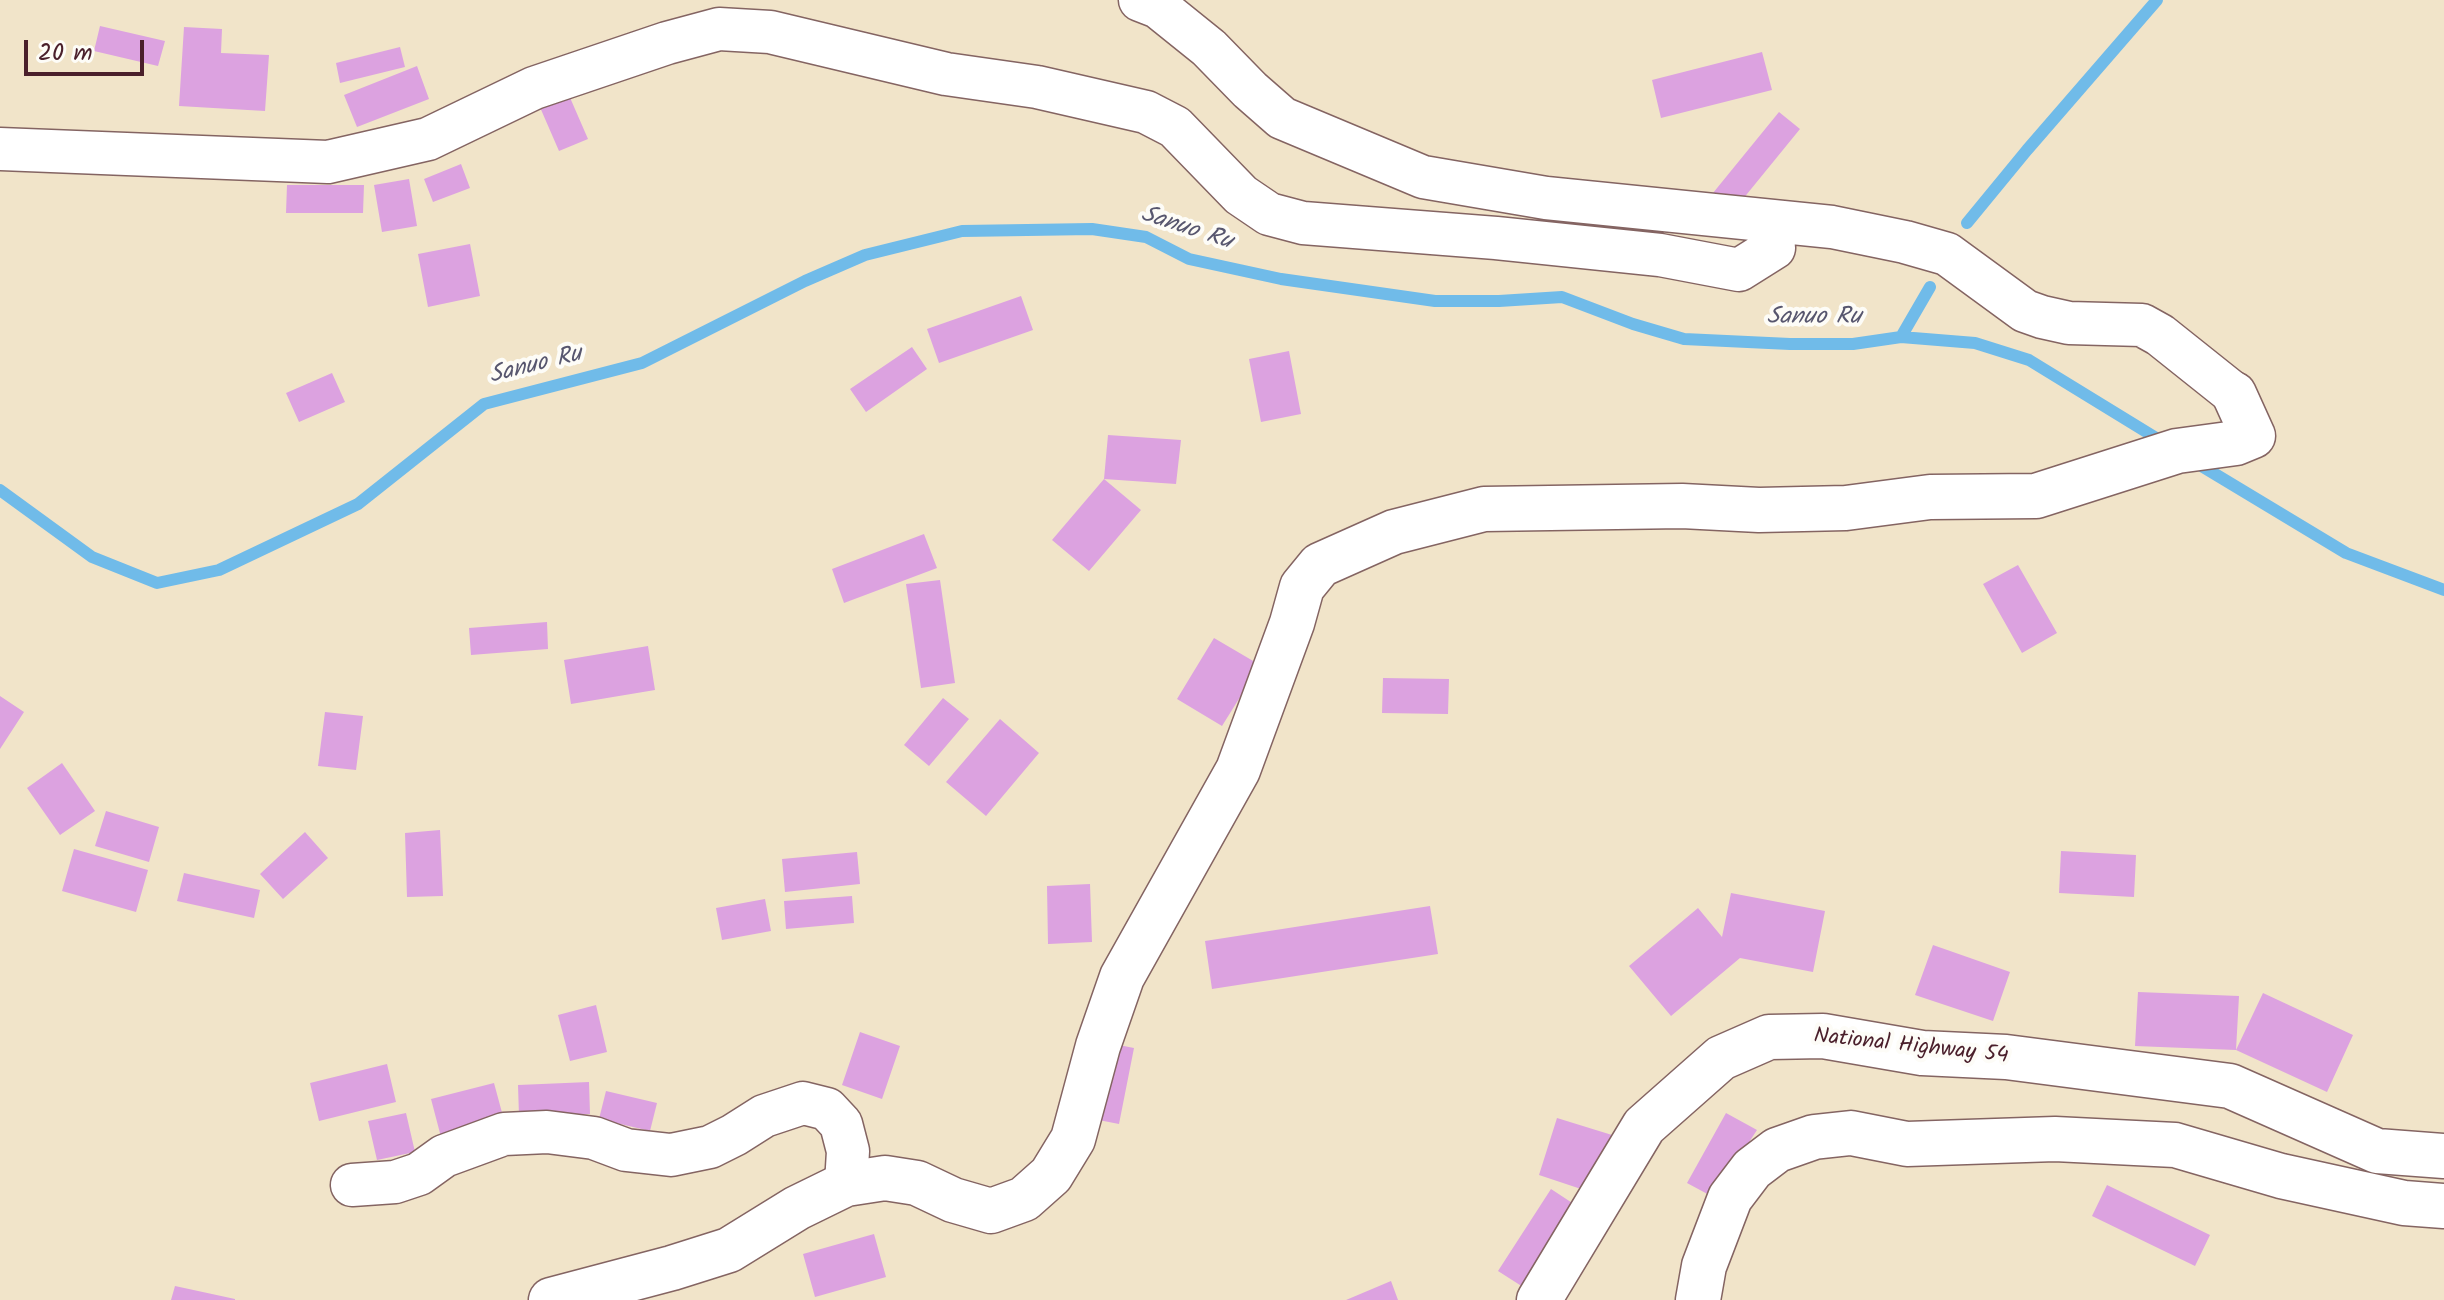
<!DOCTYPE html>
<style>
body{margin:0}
#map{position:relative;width:2444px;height:1300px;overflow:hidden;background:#f1e4c9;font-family:Kalam,sans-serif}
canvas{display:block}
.scale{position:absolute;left:24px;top:40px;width:120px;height:36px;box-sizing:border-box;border:4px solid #4a1f2b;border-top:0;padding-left:10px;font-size:24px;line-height:28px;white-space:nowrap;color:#4a1f2b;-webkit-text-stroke:6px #fdfcf7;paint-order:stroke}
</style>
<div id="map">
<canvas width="2444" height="1300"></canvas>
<div class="scale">20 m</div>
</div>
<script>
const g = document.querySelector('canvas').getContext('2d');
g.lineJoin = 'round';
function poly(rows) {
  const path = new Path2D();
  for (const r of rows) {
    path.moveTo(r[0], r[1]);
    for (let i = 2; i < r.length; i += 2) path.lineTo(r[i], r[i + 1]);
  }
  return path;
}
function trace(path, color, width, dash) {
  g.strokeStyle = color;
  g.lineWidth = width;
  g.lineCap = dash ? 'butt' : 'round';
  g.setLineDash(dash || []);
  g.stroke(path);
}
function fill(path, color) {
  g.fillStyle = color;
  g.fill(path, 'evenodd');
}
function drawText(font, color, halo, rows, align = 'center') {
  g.font = font + ' Kalam,sans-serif';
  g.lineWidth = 8;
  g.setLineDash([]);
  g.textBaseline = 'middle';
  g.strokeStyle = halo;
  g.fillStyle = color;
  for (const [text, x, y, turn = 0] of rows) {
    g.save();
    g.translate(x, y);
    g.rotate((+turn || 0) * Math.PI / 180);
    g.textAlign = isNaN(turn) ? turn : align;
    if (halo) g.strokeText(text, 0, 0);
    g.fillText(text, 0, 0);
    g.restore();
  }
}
trace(poly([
 [1967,223,2027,150,2157,0],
 [1901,337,1930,287],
 [2195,462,2346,553,2444,590],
 [0,490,92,557,157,583,219,570,358,504,484,404,642,363,805,281,865,255,962,231,1092,229,1146,237,1189,259,1281,279,1435,301,1499,301,1562,297,1633,324,1684,339,1790,344,1853,344,1901,337,1975,343,2029,360,2166,444]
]), '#70bbe9', 12);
fill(poly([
 [100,26,165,41,158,66,94,51],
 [184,27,222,29,221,53,269,55,265,111,179,106],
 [400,47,405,67,340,83,336,63],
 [1762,52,1772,90,1661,118,1652,80],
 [417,66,429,99,357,127,344,95],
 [568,93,588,139,559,151,539,105],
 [1779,112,1800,129,1725,221,1704,204],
 [461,164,470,188,433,202,424,179],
 [409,179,417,226,382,232,374,185],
 [287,185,364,185,363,213,286,213],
 [470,244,480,296,428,307,418,254],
 [1021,296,1033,330,939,363,927,329],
 [912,347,927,369,866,412,850,389],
 [1289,351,1301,414,1261,422,1249,359],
 [332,373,345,402,299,422,286,393],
 [1108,435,1181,440,1176,484,1104,479],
 [1104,479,1141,510,1089,571,1052,540],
 [924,534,937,568,844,603,832,569],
 [2018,565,2057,633,2022,653,1983,584],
 [940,580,955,683,921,688,906,584],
 [547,622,548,649,471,655,469,628],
 [1214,638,1260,665,1222,726,1177,699],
 [648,646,655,690,571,704,564,660],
 [1383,678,1449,679,1448,714,1382,713],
 [0,696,24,712,0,749],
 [943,698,969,719,929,766,904,745],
 [325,712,363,716,356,770,318,766],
 [1000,719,1039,753,986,816,946,782],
 [62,763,95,811,60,835,27,788],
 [106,811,159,827,149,862,95,846],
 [440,830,443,896,407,897,405,833],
 [305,832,328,858,283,899,260,874],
 [74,849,148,870,136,912,62,891],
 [2061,851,2136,855,2134,897,2059,893],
 [857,852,860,884,785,892,782,859],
 [184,873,260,890,254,918,177,901],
 [1090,884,1092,942,1048,944,1047,886],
 [1731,893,1825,911,1813,972,1740,958,1671,1016,1629,966,1698,908,1722,937],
 [852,896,854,923,786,929,784,901],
 [765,899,771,931,722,940,716,908],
 [1430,906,1438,954,1212,989,1205,941],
 [1933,945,2010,972,1993,1021,1915,995],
 [2138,992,2239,996,2236,1050,2263,993,2353,1035,2327,1092,2236,1050,2135,1046],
 [596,1005,607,1052,570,1061,558,1015],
 [860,1032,900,1046,882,1099,842,1085],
 [1078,1037,1134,1048,1119,1124,1063,1113],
 [387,1064,396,1102,319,1121,310,1083],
 [589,1082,590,1114,519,1116,518,1085],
 [494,1083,504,1120,441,1137,431,1099],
 [606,1091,657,1103,650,1131,599,1119],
 [406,1113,415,1152,377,1160,368,1121],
 [1726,1113,1757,1130,1713,1197,1687,1183],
 [1557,1118,1612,1135,1593,1193,1539,1175],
 [2107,1185,2210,1235,2195,1266,2092,1216],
 [1551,1189,1586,1212,1534,1294,1498,1271],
 [874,1234,886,1277,815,1297,803,1254],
 [1391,1281,1398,1300,1346,1300],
 [175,1286,235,1299,235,1300,171,1300]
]), '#dca2e0');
const minor = poly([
 [1140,0,1158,7,1209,48,1250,90,1282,118,1423,177,1546,198,1832,227,1905,242,1947,254,2025,311,2042,317,2069,323,2142,325,2160,335,2234,394],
 [0,149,328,162,428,139,534,88,667,43,719,29,770,32,946,74,1037,87,1146,112,1175,127,1241,195,1269,214,1303,223,1496,238,1660,255,1739,270,1774,248,1763,221],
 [352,1185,395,1182,419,1174,444,1156,504,1134,547,1132,594,1138,626,1150,671,1155,710,1147,734,1135,764,1116,803,1103,827,1109,841,1124,848,1151,846,1184]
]);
const tertiary = poly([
 [551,1300,672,1268,729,1250,797,1208,846,1184,885,1178,917,1183,953,1200,991,1211,1024,1199,1051,1175,1073,1139,1098,1046,1122,977,1238,770,1292,623,1302,587,1320,565,1394,532,1484,509,1682,506,1759,510,1846,508,1930,497,2036,496,2177,451,2236,443,2253,436,2234,394],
 [1698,1300,1704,1266,1730,1198,1752,1169,1777,1150,1814,1137,1851,1133,1907,1144,2055,1139,2175,1145,2281,1176,2404,1203,2444,1206]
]);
const trunk = poly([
 [1539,1300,1644,1126,1721,1058,1769,1037,1823,1036,1922,1053,2006,1057,2230,1086,2377,1151,2444,1156]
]);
trace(minor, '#846462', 45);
trace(tertiary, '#846462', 47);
trace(trunk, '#846462', 47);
trace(minor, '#fff', 42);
trace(tertiary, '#fff', 44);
trace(trunk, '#fff', 44);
drawText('22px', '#4a1f2b', '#fdfcf7', [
 ["National Highway 54",1911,1048,6]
]);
drawText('italic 24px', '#57566e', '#fdfcf7', [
 ["Sanuo Ru",1186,230,18],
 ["Sanuo Ru",1814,319],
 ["Sanuo Ru",536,367,-14]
]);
</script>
